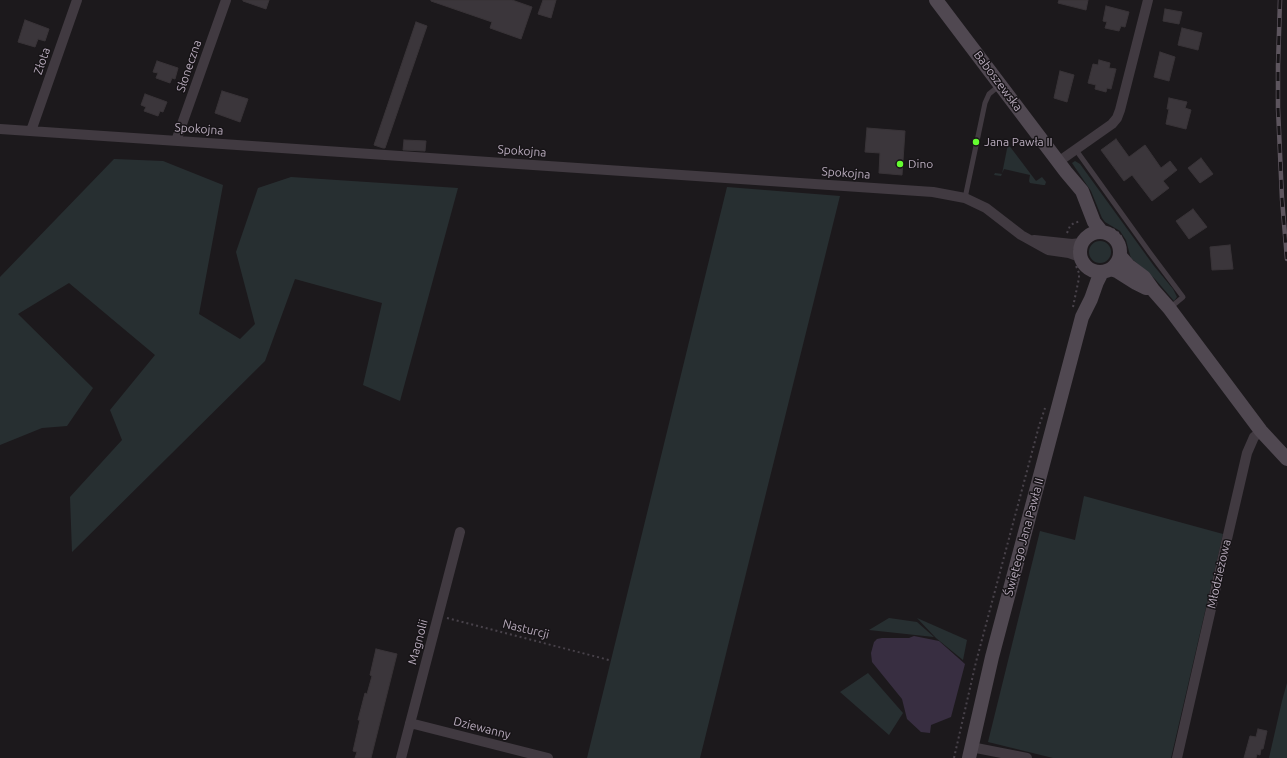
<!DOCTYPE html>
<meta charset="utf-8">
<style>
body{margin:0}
canvas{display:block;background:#1c191c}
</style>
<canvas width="1287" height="758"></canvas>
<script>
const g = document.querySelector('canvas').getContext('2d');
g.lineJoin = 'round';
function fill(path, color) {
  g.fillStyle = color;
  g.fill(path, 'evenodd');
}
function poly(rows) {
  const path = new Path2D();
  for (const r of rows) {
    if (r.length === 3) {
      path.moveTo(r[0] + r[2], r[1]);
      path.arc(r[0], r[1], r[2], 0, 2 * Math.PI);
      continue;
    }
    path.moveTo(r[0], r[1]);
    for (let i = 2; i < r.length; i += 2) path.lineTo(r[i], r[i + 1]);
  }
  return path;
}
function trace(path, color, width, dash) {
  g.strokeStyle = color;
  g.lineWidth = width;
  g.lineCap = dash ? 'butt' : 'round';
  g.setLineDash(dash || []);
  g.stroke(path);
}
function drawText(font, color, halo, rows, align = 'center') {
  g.font = font + ' Ubuntu,sans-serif';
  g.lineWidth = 3;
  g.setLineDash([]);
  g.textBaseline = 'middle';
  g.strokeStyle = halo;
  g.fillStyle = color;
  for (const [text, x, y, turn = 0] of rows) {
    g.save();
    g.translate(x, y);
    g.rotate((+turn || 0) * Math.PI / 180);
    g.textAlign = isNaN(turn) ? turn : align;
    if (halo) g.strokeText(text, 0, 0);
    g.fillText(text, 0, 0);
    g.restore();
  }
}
fill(poly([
 [1008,144,1036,181,1042,177,1046,182,1045,185,1043,185,1030,183,1029,181,1030,175,1004,169,1001,176,994,175,995,173,1002,174],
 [114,159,163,161,223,185,199,314,240,339,255,324,236,252,258,188,291,177,458,188,400,401,363,385,382,303,295,279,265,361,72,552,70,497,122,440,110,410,155,355,69,283,18,314,93,388,67,426,42,428,0,445,0,277],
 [1075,161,1080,164,1154,266,1173,289,1177,297,1174,301,1155,279,1131,258,1130,255,1126,240,1120,231,1105,222,1102,218,1091,191,1072,163],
 [727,187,840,196,700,758,587,758],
 [1100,252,11],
 [1084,496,1223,534,1171,758,1053,758,988,742,1040,531,1075,540],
 [889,618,917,622,934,637,869,630],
 [917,618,967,640,963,660,936,638],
 [868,673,903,713,889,735,840,692],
 [1287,683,1287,758,1269,758,1282,701]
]), '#272f31');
fill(poly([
 [914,636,939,641,965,664,951,717,931,725,930,733,921,732,907,719,902,699,872,662,871,653,874,642,877,639,882,638,909,638]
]), '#382e41');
const building = poly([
 [243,0,269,0,266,9,243,1,243,0],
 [431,0,512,0,532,7,521,39,490,28,492,22,431,1,431,0],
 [543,0,556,0,551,18,538,14,543,0],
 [1059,0,1088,0,1086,10,1058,3,1059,0],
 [1106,6,1129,12,1125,27,1121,26,1119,31,1105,28,1107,22,1103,21,1106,6],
 [1165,9,1182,12,1179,24,1163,21,1165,9],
 [25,20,49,29,45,41,38,39,35,47,18,42,25,20],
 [416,22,427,26,385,148,383,148,374,145,416,22],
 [1182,28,1202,33,1198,50,1178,45,1182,28],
 [1160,52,1175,57,1169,81,1154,77,1160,52],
 [1099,60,1110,63,1109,68,1116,69,1111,89,1107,88,1106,92,1095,89,1096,85,1088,83,1093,64,1098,65,1099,60],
 [157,61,178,68,175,79,172,78,170,83,156,78,158,73,153,72,157,61],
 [1060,71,1074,75,1067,102,1054,98,1060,71],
 [222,91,248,99,240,122,215,113,222,91],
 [145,94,167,102,163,112,160,111,158,116,144,111,146,107,141,105,145,94],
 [1169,98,1187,102,1185,108,1191,110,1186,129,1166,124,1169,109,1167,109,1169,98],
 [867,128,905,131,902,175,879,173,880,153,865,152,867,128],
 [1116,139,1129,157,1145,145,1161,168,1170,161,1177,170,1163,181,1169,188,1152,201,1132,175,1124,181,1101,150,1116,139],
 [404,140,426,141,425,151,403,150,404,140],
 [1201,158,1213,174,1200,183,1188,168,1201,158],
 [1193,209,1207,227,1189,239,1176,221,1193,209],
 [1230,245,1233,269,1212,270,1210,247,1230,245],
 [376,649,397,654,371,758,355,758,357,752,353,751,360,720,358,720,365,693,367,694,372,676,370,675,376,649],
 [1258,729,1267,731,1263,749,1261,749,1260,755,1257,754,1256,758,1244,758,1250,736,1256,737,1258,729]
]);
fill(building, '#3b363b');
trace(building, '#383337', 1);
trace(poly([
 [1113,229,1120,234,1125,245],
 [1067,233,1070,226,1074,223,1081,221],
 [1073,307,1079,278,1079,273,1076,266],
 [447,618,609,660],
 [954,758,976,662,1039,426,1045,408]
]), '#48424a', 2, [2, 3]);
trace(poly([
 [1076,150,1150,253,1183,297,1171,307],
 [965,198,985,103,989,94,1000,85]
]), '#413a41', 5);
trace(poly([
 [0,129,933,192,965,198,986,208,1021,235,1048,250,1069,253,1080,257],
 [31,131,77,0],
 [176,141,226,0],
 [1058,162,1112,124,1117,118,1120,110,1148,0],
 [1034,240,1072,244,1081,243],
 [410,723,548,758],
 [971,747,1027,758],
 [401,758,460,532],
 [1177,758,1224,552,1247,453,1254,437,1261,431]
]), '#413a41', 10);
trace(poly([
 [936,0,1066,172,1082,191,1094,222,1102,232],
 [1100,252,20],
 [1120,256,1128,265,1144,277,1154,291,1169,308,1261,431,1287,459],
 [1111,269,1117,271,1136,283,1146,288],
 [969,758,992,657,1082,317,1091,299,1097,282,1102,272]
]), '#504851', 14);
const rail = poly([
 [1280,0,1278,66,1278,108,1282,199,1287,259]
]);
trace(rail, '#5d555e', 4.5);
trace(rail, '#171417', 3, [9]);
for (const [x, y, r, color] of [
 [976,142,4,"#64fd30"],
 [900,164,4,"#64fd30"]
]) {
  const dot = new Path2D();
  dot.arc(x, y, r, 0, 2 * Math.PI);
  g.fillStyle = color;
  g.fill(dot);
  trace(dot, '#171417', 1.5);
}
drawText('12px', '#b8abbc', '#171417', [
 ["Złota",42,61,-71],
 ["Słoneczna",189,66,-71],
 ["Baboszewska",998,81,53],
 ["Spokojna",199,129,4],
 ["Spokojna",522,151,4],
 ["Spokojna",846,173,4],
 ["Świętego Jana Pawła II",1024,537,-75],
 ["Młodzieżowa",1219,574,-77],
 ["Nasturcji",526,629,14],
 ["Magnolii",418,642,-75],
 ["Dziewanny",482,728,14]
]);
drawText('12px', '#b8abbc', '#171417', [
 ["Jana Pawła II",984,142],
 ["Dino",908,164]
], 'left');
</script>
